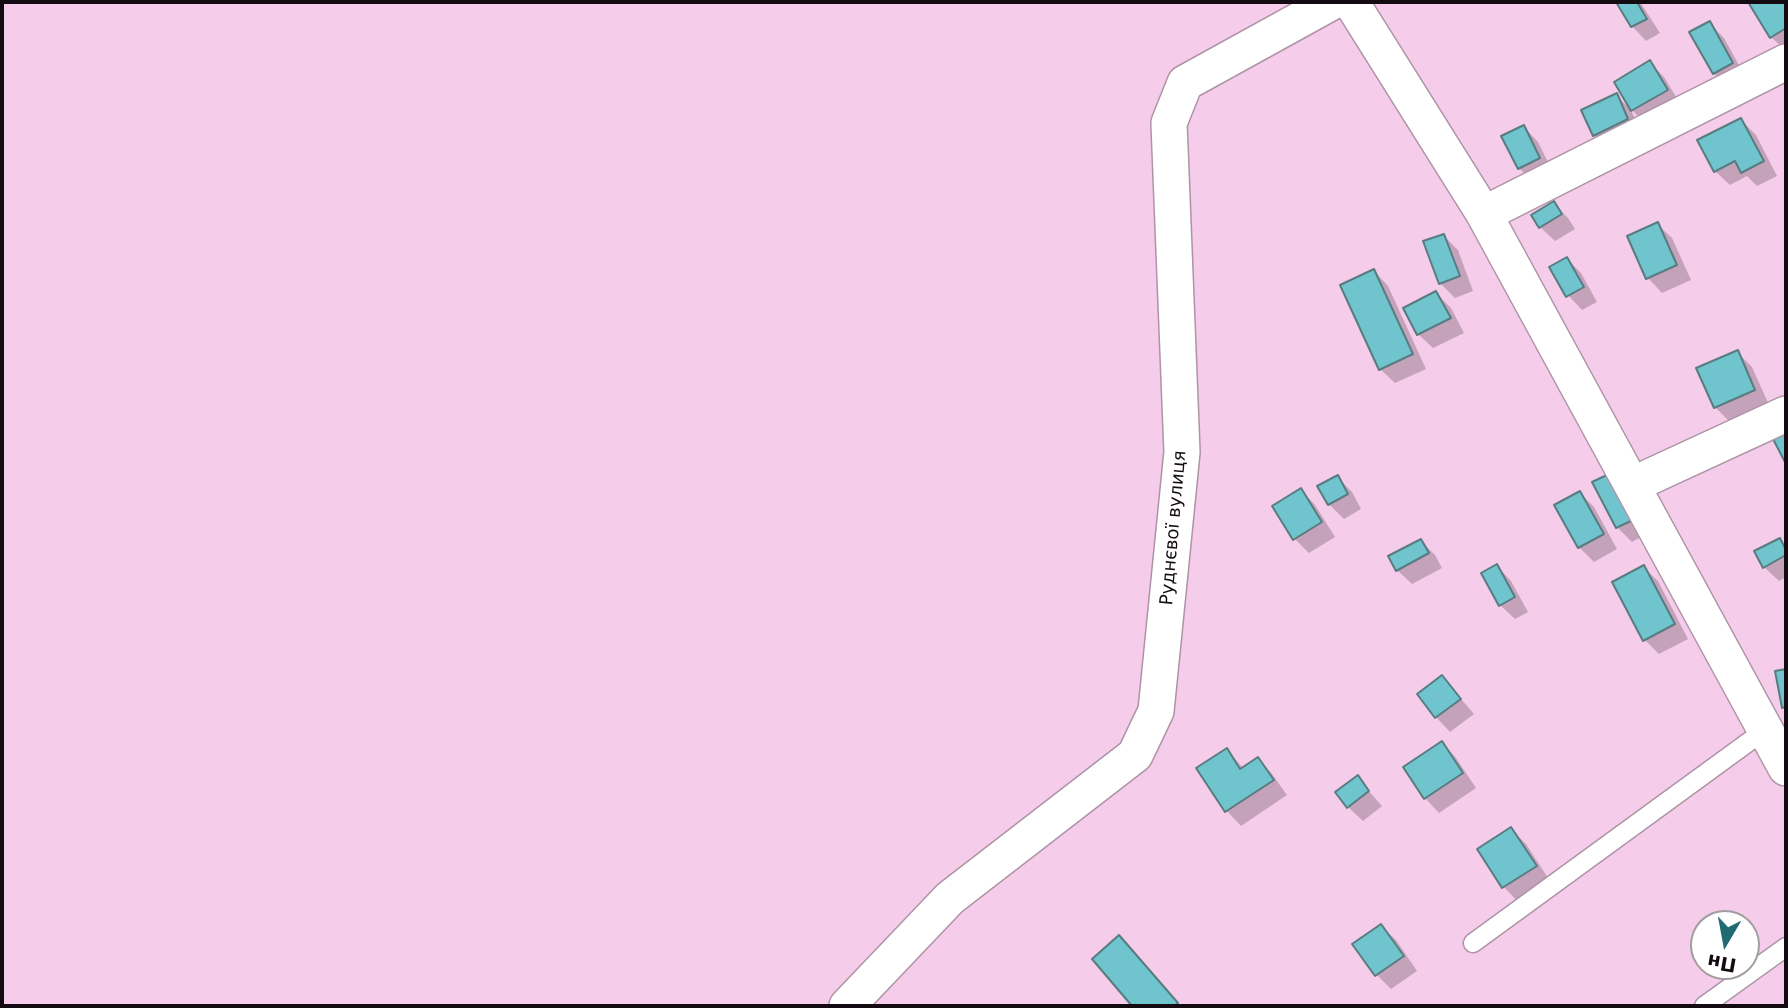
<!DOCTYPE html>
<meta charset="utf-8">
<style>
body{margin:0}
#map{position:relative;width:1788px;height:1008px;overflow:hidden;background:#feedf9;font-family:"DejaVu Sans",sans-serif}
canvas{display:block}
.frame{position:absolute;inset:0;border:4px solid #140b12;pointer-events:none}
.north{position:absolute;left:1690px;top:910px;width:70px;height:70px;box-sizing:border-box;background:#fff;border:2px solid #a19da0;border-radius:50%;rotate:190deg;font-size:19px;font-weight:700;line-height:28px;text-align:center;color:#140b12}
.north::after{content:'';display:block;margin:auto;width:24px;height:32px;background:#206b73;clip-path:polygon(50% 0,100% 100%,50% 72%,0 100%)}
</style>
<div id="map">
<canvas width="1788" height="1008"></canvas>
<div class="frame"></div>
<div class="north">Пн</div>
</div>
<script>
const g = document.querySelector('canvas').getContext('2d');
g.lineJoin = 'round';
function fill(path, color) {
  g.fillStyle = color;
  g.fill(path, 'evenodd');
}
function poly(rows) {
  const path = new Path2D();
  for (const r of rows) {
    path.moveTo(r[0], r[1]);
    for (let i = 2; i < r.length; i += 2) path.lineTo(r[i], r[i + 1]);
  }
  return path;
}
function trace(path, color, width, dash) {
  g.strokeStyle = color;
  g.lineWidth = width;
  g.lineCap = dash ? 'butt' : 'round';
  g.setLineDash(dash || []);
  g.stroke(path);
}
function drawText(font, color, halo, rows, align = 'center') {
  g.font = font + ' "DejaVu Sans",sans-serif';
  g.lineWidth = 7;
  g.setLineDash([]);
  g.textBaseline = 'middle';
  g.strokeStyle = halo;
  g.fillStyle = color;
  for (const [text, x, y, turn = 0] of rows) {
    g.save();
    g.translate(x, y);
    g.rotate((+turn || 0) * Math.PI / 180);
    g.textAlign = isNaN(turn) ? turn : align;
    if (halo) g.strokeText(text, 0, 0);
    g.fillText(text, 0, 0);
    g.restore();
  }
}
fill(poly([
 [2,2,1786,2,1786,1006,2,1006],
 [1704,924,1746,924,1746,966,1704,966]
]), '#f5cce9');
fill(poly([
 [1618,2,1640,2,1660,33,1646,41,1632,26],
 [1750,2,1786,2,1786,51,1771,37],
 [1709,23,1724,38,1746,78,1728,87,1714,73],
 [1650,63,1664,77,1681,105,1647,125,1632,110],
 [1616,95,1631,110,1642,134,1609,149,1594,135],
 [1741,120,1756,135,1777,176,1757,186,1747,176,1730,185,1715,171],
 [1524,127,1538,142,1553,172,1533,182,1519,168],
 [1554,204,1568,218,1575,229,1555,241,1540,227],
 [1657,224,1672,238,1691,280,1662,293,1648,278,1629,237],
 [1444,236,1458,250,1473,291,1455,298,1440,283],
 [1567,259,1581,273,1597,302,1582,310,1568,295],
 [1374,271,1388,286,1426,369,1395,383,1380,369],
 [1436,293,1451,308,1464,333,1433,348,1418,334],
 [1737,352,1752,367,1769,405,1730,422,1715,407,1698,369],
 [1337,477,1352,492,1361,509,1344,519,1329,504,1320,487],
 [1595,483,1648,533,1632,542,1617,527],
 [1301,490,1315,505,1335,537,1309,553,1294,538],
 [1580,493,1594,507,1617,549,1594,562,1579,547,1556,506],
 [1779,540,1786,547,1786,577,1779,581,1764,567],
 [1421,541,1435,555,1442,568,1412,584,1397,570],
 [1497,566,1511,581,1528,612,1515,619,1500,605],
 [1643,567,1658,581,1688,639,1659,654,1645,640],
 [1442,677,1474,714,1450,732,1436,717],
 [1442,743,1456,758,1476,788,1439,813,1425,798],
 [1227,750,1244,769,1258,759,1272,774,1287,795,1241,826,1227,811,1199,769],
 [1357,778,1382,806,1363,821,1348,807],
 [1511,829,1526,844,1550,881,1518,902,1504,887,1479,849],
 [1381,926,1396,940,1417,971,1391,989,1377,975,1355,944],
 [1119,938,1134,952,1181,1006,1135,1006,1094,960]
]), '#0003');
const building = poly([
 [1616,2,1637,2,1647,19,1631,27,1616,2],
 [1748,2,1786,2,1786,28,1770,38,1748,2],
 [1710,21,1733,63,1713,74,1689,32,1710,21],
 [1650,60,1668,90,1631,111,1614,82,1650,60],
 [1617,93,1628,119,1593,136,1581,110,1617,93],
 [1741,118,1764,161,1741,173,1735,161,1714,172,1697,140,1741,118],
 [1524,125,1540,158,1518,169,1501,136,1524,125],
 [1554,201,1562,214,1539,228,1531,215,1554,201],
 [1658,222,1677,265,1646,279,1627,236,1658,222],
 [1444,234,1460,276,1439,284,1423,241,1444,234],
 [1567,257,1584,287,1566,297,1549,267,1567,257],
 [1374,269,1413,354,1379,370,1340,285,1374,269],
 [1436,291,1451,318,1417,335,1403,308,1436,291],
 [1738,350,1755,390,1714,408,1696,368,1738,350],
 [1786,432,1786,464,1773,439,1786,432],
 [1611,473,1635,519,1616,528,1592,482,1611,473],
 [1338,475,1348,494,1328,505,1317,486,1338,475],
 [1301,488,1322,522,1293,540,1272,506,1301,488],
 [1580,491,1604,534,1578,548,1554,505,1580,491],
 [1780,538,1786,550,1786,555,1763,568,1754,551,1780,538],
 [1421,539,1429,553,1396,571,1388,556,1421,539],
 [1497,564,1515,597,1499,606,1481,573,1497,564],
 [1644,565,1675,624,1643,641,1612,582,1644,565],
 [1786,669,1786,707,1782,708,1775,671,1786,669],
 [1442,675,1461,699,1435,718,1417,694,1442,675],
 [1442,741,1463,773,1424,799,1403,767,1442,741],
 [1227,748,1240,769,1258,757,1274,780,1225,812,1196,768,1227,748],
 [1358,775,1369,791,1347,808,1335,792,1358,775],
 [1511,827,1537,866,1502,888,1477,849,1511,827],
 [1381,924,1404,956,1375,976,1352,944,1381,924],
 [1119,935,1178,1003,1174,1006,1132,1006,1092,959,1119,935]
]);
fill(building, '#6fc4ce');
trace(building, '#587c80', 2);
const service = poly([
 [1473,943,1765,730],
 [1704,1006,1786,947]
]);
const minor = poly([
 [1351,2,1484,214,1786,768],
 [1484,214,1786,62],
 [1632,485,1786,414],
 [847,1006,950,898,1135,755,1156,711,1182,452,1169,123,1185,83,1332,2]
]);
trace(service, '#ae94a6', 21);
trace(minor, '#ae94a6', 38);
trace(service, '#fff', 18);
trace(minor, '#fff', 35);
drawText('18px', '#140b12', '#fff', [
 ["Руднєвої вулиця",1174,528,-85]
]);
</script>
